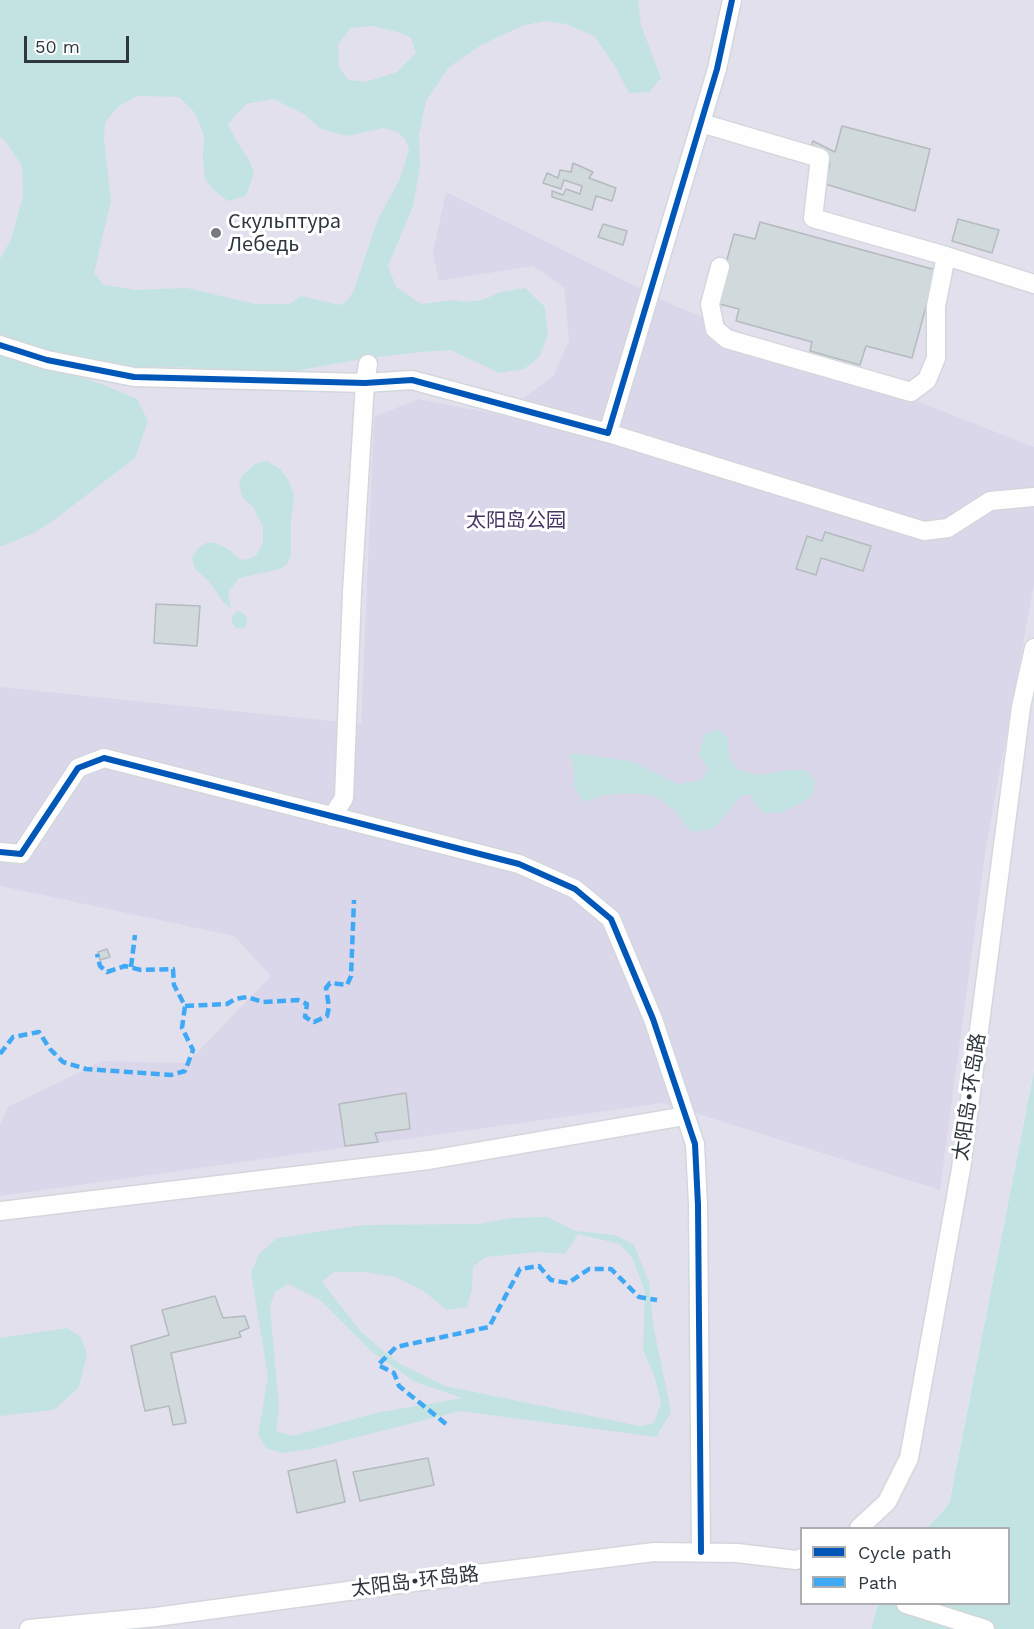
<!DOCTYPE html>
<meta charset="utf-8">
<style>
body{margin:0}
#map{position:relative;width:1034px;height:1629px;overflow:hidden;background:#f8fafc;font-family:"Work Sans",sans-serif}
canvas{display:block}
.legend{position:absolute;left:800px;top:1527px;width:210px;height:78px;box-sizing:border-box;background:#fff;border:2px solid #abafb2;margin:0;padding:8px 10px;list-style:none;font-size:18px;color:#2e373e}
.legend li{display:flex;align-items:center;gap:12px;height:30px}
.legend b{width:30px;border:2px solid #abafb2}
.scale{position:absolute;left:24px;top:36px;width:105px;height:27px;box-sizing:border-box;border:3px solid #2e373e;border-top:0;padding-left:8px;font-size:18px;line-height:21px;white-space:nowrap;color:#2e373e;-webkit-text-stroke:4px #fff;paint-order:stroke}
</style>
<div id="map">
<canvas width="1034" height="1629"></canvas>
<ul class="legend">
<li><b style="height:8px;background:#0057b8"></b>Cycle path</li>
<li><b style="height:8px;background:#3fa9f5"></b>Path</li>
</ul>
<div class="scale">50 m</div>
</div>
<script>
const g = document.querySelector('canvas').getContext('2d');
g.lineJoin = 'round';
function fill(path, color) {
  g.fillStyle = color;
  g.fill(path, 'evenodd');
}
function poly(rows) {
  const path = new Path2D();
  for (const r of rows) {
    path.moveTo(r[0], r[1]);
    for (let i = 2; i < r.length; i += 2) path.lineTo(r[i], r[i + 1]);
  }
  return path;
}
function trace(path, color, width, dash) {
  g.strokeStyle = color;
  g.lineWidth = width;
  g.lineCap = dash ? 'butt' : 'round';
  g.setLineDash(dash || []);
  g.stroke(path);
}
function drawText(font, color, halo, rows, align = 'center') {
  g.font = font + ' "Work Sans","Noto Sans SC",sans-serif';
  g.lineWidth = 6;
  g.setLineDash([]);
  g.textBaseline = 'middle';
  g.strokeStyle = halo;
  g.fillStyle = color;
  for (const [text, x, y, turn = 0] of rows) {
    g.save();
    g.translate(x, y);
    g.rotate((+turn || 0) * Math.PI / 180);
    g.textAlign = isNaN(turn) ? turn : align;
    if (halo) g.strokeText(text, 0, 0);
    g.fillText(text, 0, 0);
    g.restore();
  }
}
fill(poly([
 [0,0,1034,0,1034,1070,949,1504,927,1528,802,1528,802,1604,878,1604,871,1629,0,1629]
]), '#e3e0ee');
fill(poly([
 [446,192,675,306,1034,447,1034,584,986,847,940,1190,663,1103,0,1196,0,1125,8,1107,102,1061,187,1063,271,976,234,936,0,886,0,687,361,724,374,417,418,399,502,415,554,375,569,340,564,287,533,266,439,281,433,252]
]), '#dbd7ea');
fill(poly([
 [0,0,638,0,641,25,661,78,649,92,629,93,616,68,595,37,567,24,544,21,522,26,481,45,449,67,426,101,419,135,420,167,413,206,388,266,396,287,421,304,455,300,465,302,482,300,501,292,525,288,545,307,548,335,539,357,524,369,499,373,451,350,421,352,368,358,289,372,177,367,115,367,56,351,47,360,55,369,104,385,137,399,148,421,135,458,54,520,32,534,0,547,0,354,10,350,9,337,0,333,0,259,11,240,23,196,22,166,6,142,0,137],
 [374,26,401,33,411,38,416,53,397,72,365,82,349,80,339,68,338,44,351,28],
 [137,96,179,97,195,113,204,136,203,158,205,179,216,192,228,201,246,196,254,173,249,160,236,140,228,124,246,104,273,99,304,114,321,129,348,136,383,128,398,132,405,139,409,150,400,179,378,219,354,290,348,300,340,305,301,296,289,304,255,304,187,288,136,290,104,285,94,273,111,201,104,138,105,122,119,106],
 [267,461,280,469,289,481,294,496,291,522,291,554,288,563,280,569,239,578,228,592,231,609,223,602,209,581,195,569,192,558,197,549,206,543,216,543,228,549,240,559,245,560,255,556,259,551,263,542,263,527,253,507,242,497,239,483,242,476,255,464],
 [718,729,728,738,729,756,736,769,757,775,789,770,806,770,815,780,813,793,805,801,784,812,764,813,756,804,751,795,742,795,714,828,691,832,675,811,661,800,650,795,626,793,604,795,584,802,574,786,574,771,570,753,631,761,678,784,697,781,704,778,708,768,699,755,704,735],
 [1034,1070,1034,1629,871,1629,878,1604,1008,1604,1008,1528,927,1528,949,1504],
 [547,1217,576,1231,615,1235,634,1245,649,1282,653,1323,671,1412,656,1437,460,1411,311,1449,281,1453,266,1448,258,1435,268,1377,251,1273,259,1254,277,1238,364,1225,479,1224,511,1218],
 [578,1234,619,1244,632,1257,645,1291,643,1350,654,1375,661,1403,654,1423,640,1426,445,1386,398,1363,361,1332,322,1282,334,1272,364,1272,396,1277,422,1290,447,1310,467,1307,472,1289,473,1267,485,1257,538,1252,565,1254],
 [288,1284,320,1300,372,1352,415,1382,463,1398,376,1413,293,1436,276,1431,279,1409,270,1306,275,1292],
 [67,1328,81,1337,87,1354,79,1387,54,1410,0,1416,0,1338]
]), '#c2e3e1');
trace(poly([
 [239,619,240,621]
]), '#c2e3e1', 15);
const building = poly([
 [842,126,930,149,915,211,825,184,830,164,806,163,813,141,835,152,842,126],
 [573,163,593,172,589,178,616,188,612,201,596,196,592,210,552,197,552,191,563,195,566,189,580,194,582,186,564,180,561,189,543,183,547,173,558,178,560,170,571,172,573,163],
 [958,219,999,230,992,253,952,241,958,219],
 [760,222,936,270,912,358,866,346,860,365,810,351,812,342,736,321,739,309,715,303,734,234,755,239,760,222],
 [603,224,627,231,623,245,598,237,603,224],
 [825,532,871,546,863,571,821,558,816,575,796,569,807,536,822,541,825,532],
 [156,604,200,606,197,646,154,643,156,604],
 [107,949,110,957,100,960,98,952,107,949],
 [406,1093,410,1129,375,1133,378,1142,345,1146,339,1104,406,1093],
 [215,1296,223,1318,245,1316,249,1328,239,1332,241,1337,171,1353,186,1423,173,1425,169,1406,145,1411,131,1346,169,1335,162,1310,215,1296],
 [428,1458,434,1485,360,1501,353,1472,428,1458],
 [336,1460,345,1502,297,1513,288,1471,336,1460]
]);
fill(building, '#d0d9dc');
trace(building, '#b4babd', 1.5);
const minor = poly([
 [701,123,820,158,813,218,946,256],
 [720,267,710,304,715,329,727,339,911,392,927,380,936,358,936,306,946,256,1034,284],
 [0,345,47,360,134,377,365,383,412,380,608,433,717,69,732,0],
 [608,433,924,531,948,528,990,501,1034,497],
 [332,817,344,798,352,592,365,383,368,364],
 [0,852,21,854,78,768,104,758,519,864,575,889,611,919,653,1019,695,1144,698,1205,701,1552],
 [0,1211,429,1160,685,1116],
 [859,1528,887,1502,909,1458,961,1169,1021,707,1034,648],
 [906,1604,985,1629],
 [29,1629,156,1617,429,1580,654,1552,737,1553,796,1560,802,1558]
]);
trace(minor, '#d2d7db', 21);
trace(minor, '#fefeff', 18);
trace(poly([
 [131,967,135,935],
 [185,1006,227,1004,235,999,247,997,263,1002,298,1000,307,1004,305,1017,314,1022,327,1016,329,1007,326,988,330,983,347,985,351,976,354,900],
 [0,1054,13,1037,39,1032,50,1049,63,1062,86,1069,171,1075,185,1071,193,1050,182,1028,185,1006,174,985,173,969,141,970,125,966,107,972,100,966,97,954],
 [446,1424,399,1386,394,1373,378,1365,396,1347,489,1327,520,1269,539,1266,551,1280,568,1283,589,1269,611,1269,639,1297,657,1300]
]), '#3fa9f5', 4.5, [9, 4.5]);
trace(poly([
 [0,345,47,360,134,377,365,383,412,380,608,433,717,69,732,0],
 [0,852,21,854,78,768,104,758,519,864,575,889,611,919,653,1019,695,1144,698,1205,701,1552]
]), '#0057b8', 6);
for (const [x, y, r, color] of [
 [216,233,6,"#757b80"]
]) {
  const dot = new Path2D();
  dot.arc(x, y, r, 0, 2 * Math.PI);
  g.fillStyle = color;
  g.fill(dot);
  trace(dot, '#fff', 2);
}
drawText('20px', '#2e373e', '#fff', [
 ["Скульптура",228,222],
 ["Лебедь",228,245]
], 'left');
drawText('20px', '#443563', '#fff', [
 ["太阳岛公园",516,521]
]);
drawText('20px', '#2e373e', '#fff', [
 ["太阳岛•环岛路",970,1097,-82],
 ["太阳岛•环岛路",415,1582,-7]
]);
</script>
